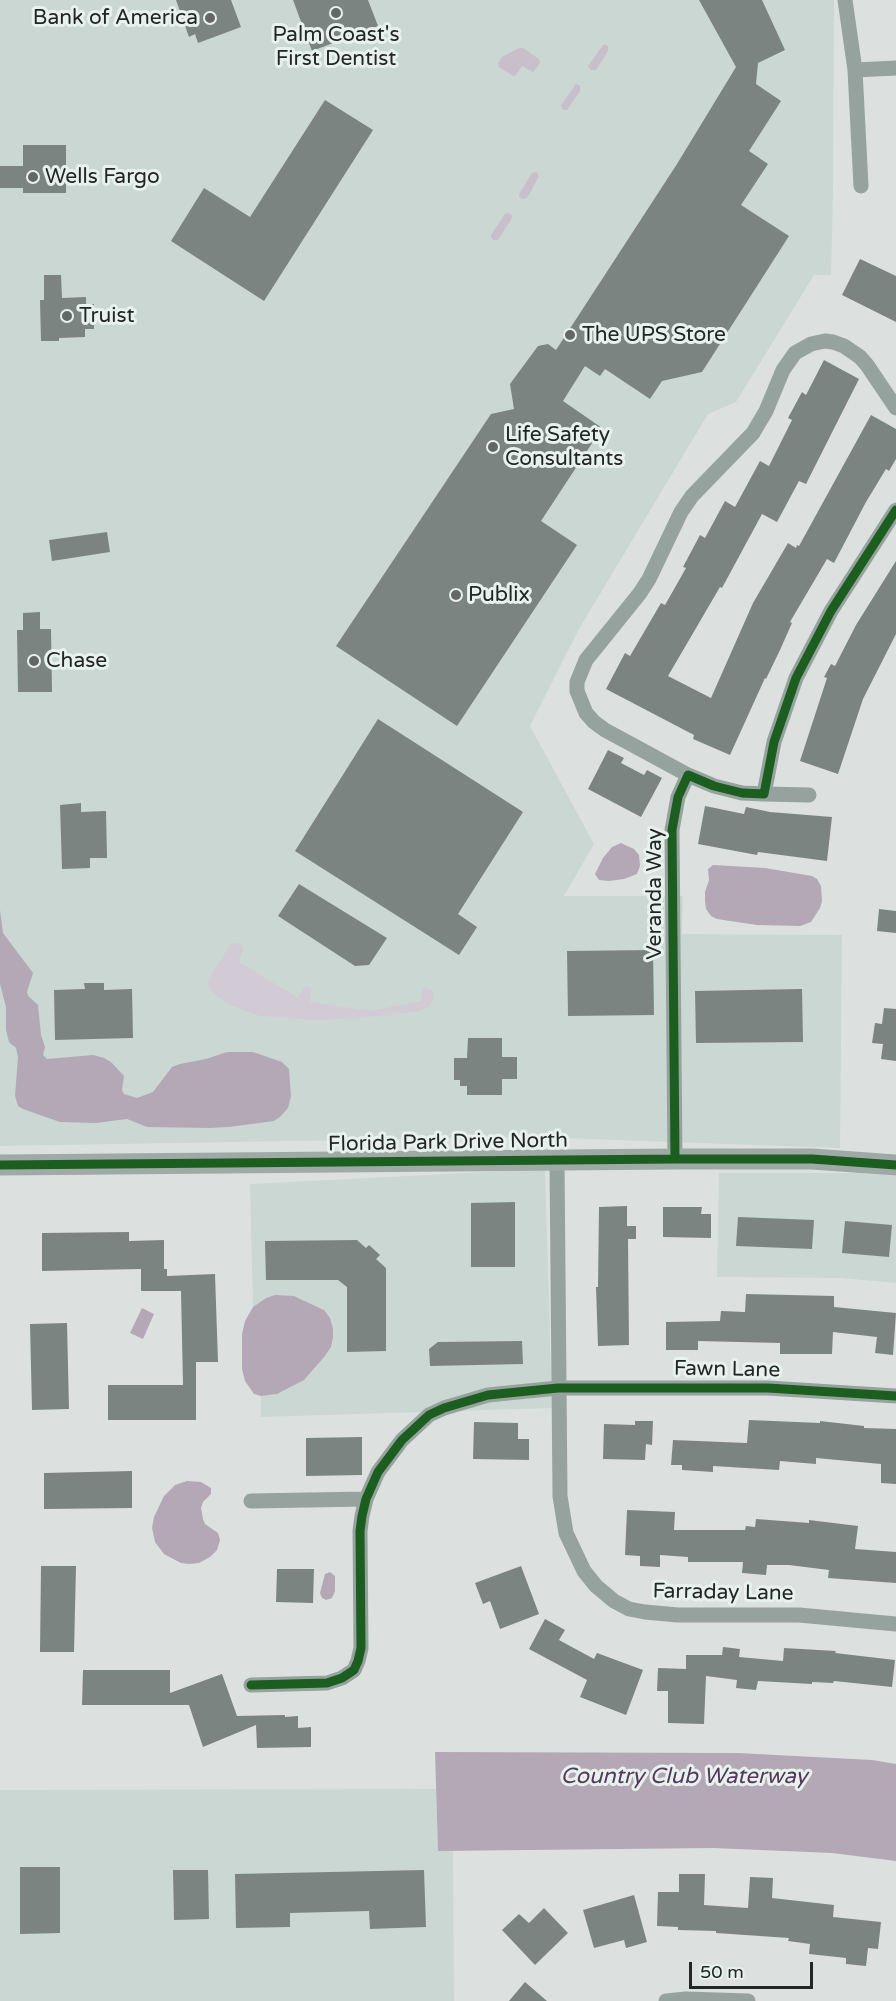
<!DOCTYPE html>
<style>
body{margin:0}
#map{position:relative;width:896px;height:2001px;overflow:hidden;background:#dce1df;font-family:"Varela Round",sans-serif}
canvas{display:block}
.scale{position:absolute;left:689px;top:1962px;width:124px;height:27px;box-sizing:border-box;border:3px solid #222624;border-top:0;padding-left:8px;font-size:18px;line-height:21px;white-space:nowrap;color:#222624;-webkit-text-stroke:4px #e7f1ed;paint-order:stroke}
</style>
<div id="map">
<canvas width="896" height="2001"></canvas>
<div class="scale">50 m</div>
</div>
<script>
const g = document.querySelector('canvas').getContext('2d');
g.lineJoin = 'round';
function fill(path, color) {
  g.fillStyle = color;
  g.fill(path, 'evenodd');
}
function poly(rows) {
  const path = new Path2D();
  for (const r of rows) {
    path.moveTo(r[0], r[1]);
    for (let i = 2; i < r.length; i += 2) path.lineTo(r[i], r[i + 1]);
  }
  return path;
}
function trace(path, color, width, dash) {
  g.strokeStyle = color;
  g.lineWidth = width;
  g.lineCap = dash ? 'butt' : 'round';
  g.setLineDash(dash || []);
  g.stroke(path);
}
function drawText(font, color, halo, rows, align = 'center') {
  g.font = font + ' "Varela Round",sans-serif';
  g.lineWidth = 6;
  g.setLineDash([]);
  g.textBaseline = 'middle';
  g.strokeStyle = halo;
  g.fillStyle = color;
  for (const [text, x, y, turn = 0] of rows) {
    g.save();
    g.translate(x, y);
    g.rotate((+turn || 0) * Math.PI / 180);
    g.textAlign = isNaN(turn) ? turn : align;
    if (halo) g.strokeText(text, 0, 0);
    g.fillText(text, 0, 0);
    g.restore();
  }
}
fill(poly([
 [0,0,834,0,833,192,831,275,814,275,736,402,708,414,579,629,530,726,594,844,564,896,683,896,682,934,842,935,840,1148,530,1137,0,1146],
 [545,1169,552,1408,261,1417,261,1396,277,1394,304,1380,325,1356,324,1310,294,1296,266,1298,253,1307,250,1184],
 [719,1173,858,1173,896,1176,896,1283,841,1278,717,1277],
 [436,1789,438,1850,453,1850,454,2001,0,2001,0,1790]
]), '#cbd7d2');
fill(poly([
 [232,943,239,943,243,948,239,962,298,998,306,986,309,987,311,988,310,1002,371,1011,422,1001,421,991,424,988,430,989,434,994,434,997,430,1005,420,1011,360,1018,314,1020,260,1016,230,1005,217,996,209,989,208,980]
]), '#d2cad5');
fill(poly([
 [604,44,608,46,608,51,596,70,591,70,588,66],
 [519,48,523,48,533,55,539,59,540,63,533,72,522,66,515,76,513,76,499,67,498,64,502,57],
 [576,84,580,86,580,91,567,110,563,110,561,105],
 [536,172,539,176,527,198,523,199,519,197,519,194,532,173],
 [507,213,512,215,512,218,498,240,494,240,491,238,491,235,505,214]
]), '#c8bfcb');
fill(poly([
 [621,843,634,849,639,855,640,866,637,874,624,879,609,881,599,880,595,874,603,858,612,847],
 [713,865,765,868,812,876,817,879,821,886,822,901,820,908,811,922,800,926,757,925,717,919,711,916,706,909,705,901,705,892,709,880,708,869],
 [0,910,3,933,33,973,27,992,28,996,38,1005,41,1035,45,1047,43,1055,47,1059,93,1055,104,1058,111,1062,124,1076,122,1090,124,1094,137,1098,153,1092,172,1067,180,1064,206,1059,227,1052,253,1052,282,1062,289,1069,291,1096,288,1108,280,1117,274,1121,229,1127,209,1128,147,1127,127,1119,96,1123,60,1122,23,1109,18,1106,15,1096,18,1057,16,1048,9,1042,6,1030,6,1007,0,984],
 [275,1295,294,1296,324,1310,330,1318,333,1329,333,1337,331,1347,325,1356,304,1380,277,1394,261,1396,254,1394,245,1381,242,1369,242,1334,245,1321,253,1307,266,1298],
 [142,1308,154,1314,143,1339,130,1333],
 [187,1481,201,1482,211,1488,211,1494,203,1502,201,1508,203,1519,205,1524,218,1533,220,1540,217,1550,210,1557,199,1563,189,1564,181,1563,164,1554,155,1542,152,1528,154,1517,164,1496,175,1485],
 [330,1572,335,1576,335,1591,332,1598,326,1600,322,1598,320,1593,325,1574],
 [435,1752,738,1753,872,1760,896,1764,896,1861,832,1853,713,1848,438,1851]
]), '#b4a8b7');
fill(poly([
 [176,0,231,0,241,27,198,43,195,34,189,37],
 [293,0,368,0,378,26,312,51],
 [699,0,762,0,785,50,758,63,756,84,781,101,749,151,768,164,741,205,789,236,702,372,662,381,650,399,605,369,600,376,585,366,563,401,602,428,541,521,577,545,457,726,336,646,491,414,514,409,510,384,538,346,548,344,556,350,677,164,736,67],
 [325,100,373,130,264,301,171,241,204,188,250,217],
 [23,145,66,145,66,193,23,193,23,188,0,188,0,166,23,166],
 [860,259,896,276,896,322,842,295],
 [44,275,61,275,62,298,86,297,86,304,94,304,94,329,85,329,85,337,59,338,59,341,41,341,40,300,44,300],
 [824,360,859,379,806,484,799,481,777,522,762,514,722,588,720,587,668,676,711,698,753,603,788,543,796,548,797,545,799,546,871,415,896,429,896,459,889,471,886,469,866,502,834,563,827,559,790,622,792,623,780,650,766,679,765,678,730,755,693,739,694,735,606,689,625,653,630,656,661,603,665,605,686,568,683,567,700,535,705,538,725,501,735,507,760,461,769,466,792,420,788,418,802,392,806,395],
 [107,532,110,552,52,561,49,540],
 [896,561,896,634,863,699,838,774,800,761,827,678,824,677,831,664,835,666,856,625],
 [40,612,40,629,51,629,52,692,18,692,17,630,23,630,23,613],
 [378,719,523,812,458,914,477,927,459,955,295,851],
 [608,750,624,758,621,763,644,775,647,770,662,778,641,817,588,789],
 [81,803,81,812,106,811,107,858,90,858,90,868,62,869,60,805],
 [705,806,744,814,746,807,770,812,832,817,827,861,758,852,757,855,698,844],
 [299,884,387,938,369,965,355,966,278,916],
 [879,909,896,911,896,933,877,931],
 [653,950,654,1015,568,1016,567,951],
 [84,983,104,983,104,990,132,989,133,1038,55,1040,54,990,85,989],
 [802,989,803,1042,696,1043,695,991],
 [884,1008,896,1009,896,1061,881,1059,883,1044,872,1043,875,1023,882,1024],
 [468,1038,502,1038,502,1057,517,1057,517,1079,502,1079,502,1095,467,1095,467,1086,460,1086,460,1080,454,1080,454,1058,467,1058],
 [515,1202,515,1267,471,1267,471,1203],
 [627,1206,627,1226,636,1226,636,1239,628,1239,629,1345,598,1346,596,1287,598,1287,599,1207],
 [663,1207,702,1207,701,1214,711,1214,711,1238,663,1237],
 [738,1217,814,1220,812,1249,736,1246],
 [845,1221,892,1225,889,1257,842,1253],
 [129,1232,129,1241,164,1240,164,1269,167,1269,167,1276,215,1274,218,1362,196,1362,196,1420,108,1420,108,1385,183,1385,181,1291,141,1291,141,1269,42,1271,42,1233],
 [357,1240,366,1248,369,1245,380,1255,376,1259,386,1268,386,1351,347,1352,347,1287,338,1280,266,1280,265,1241],
 [746,1294,834,1296,834,1307,896,1313,893,1355,875,1353,877,1337,833,1332,832,1354,780,1354,780,1343,698,1341,698,1350,666,1350,666,1322,720,1321,721,1311,745,1312],
 [67,1323,69,1409,32,1410,30,1324],
 [522,1341,523,1364,430,1366,429,1349,438,1342],
 [749,1420,820,1423,820,1421,864,1426,864,1428,896,1429,896,1484,881,1483,881,1464,816,1458,816,1464,780,1461,779,1470,713,1466,713,1472,682,1470,682,1465,671,1465,673,1440,747,1443],
 [635,1421,653,1421,652,1445,646,1444,645,1460,603,1459,604,1424,635,1425],
 [474,1422,518,1423,518,1439,529,1439,529,1460,473,1459],
 [362,1437,362,1475,306,1476,306,1438],
 [132,1471,132,1508,44,1509,44,1473],
 [627,1510,675,1512,674,1530,745,1530,746,1526,755,1527,756,1519,809,1523,809,1520,858,1526,855,1549,896,1552,896,1583,828,1578,829,1570,789,1565,767,1565,766,1575,742,1573,743,1562,688,1562,688,1557,660,1555,660,1567,640,1566,640,1556,625,1555],
 [41,1566,76,1566,74,1652,40,1652],
 [521,1566,539,1614,500,1629,490,1601,483,1604,475,1583],
 [277,1569,314,1569,313,1603,276,1602],
 [545,1619,565,1630,559,1640,594,1659,597,1653,643,1670,626,1715,580,1697,587,1680,529,1649],
 [723,1647,740,1649,739,1657,783,1661,784,1648,836,1651,835,1653,895,1660,892,1687,834,1681,833,1683,812,1682,812,1684,758,1681,756,1690,736,1688,737,1680,706,1676,704,1724,668,1723,668,1691,657,1691,658,1668,686,1669,686,1655,722,1655],
 [83,1670,170,1670,170,1693,222,1674,237,1716,285,1715,285,1717,298,1716,298,1728,311,1727,311,1747,257,1748,256,1725,203,1747,189,1705,82,1705],
 [20,1867,60,1867,60,1933,20,1934],
 [173,1870,208,1870,209,1919,174,1920],
 [424,1870,426,1927,370,1929,369,1911,290,1913,290,1927,236,1928,235,1874],
 [679,1874,705,1874,704,1905,748,1908,750,1877,773,1878,772,1898,834,1905,833,1917,881,1922,878,1949,868,1948,866,1966,846,1964,846,1958,809,1954,810,1944,788,1941,789,1938,716,1933,716,1931,678,1930,678,1927,657,1926,658,1892,679,1892],
 [634,1895,647,1942,626,1948,624,1940,594,1948,583,1910],
 [544,1908,568,1933,535,1965,502,1930,519,1914,529,1923],
 [525,1982,547,2001,509,2001]
]), '#7c8481');
trace(poly([
 [845,0,855,70,861,186],
 [855,70,896,68],
 [688,775,605,730,594,722,586,713,577,691,577,682,586,660,640,593,649,579,681,512,692,496,753,433,766,411,783,370,795,353,811,344,825,341,833,342,844,346,860,357,867,365,896,408],
 [764,794,809,795],
 [675,1159,672,830,678,797,688,775,714,786,742,793,764,794,774,742,796,678,831,611,896,510],
 [557,1160,560,1496,566,1533,584,1571,596,1586,614,1601,629,1609,645,1612,678,1615,799,1615,896,1624],
 [251,1501,366,1499],
 [251,1685,327,1683,342,1678,354,1670,358,1661,361,1648,360,1531,362,1516,366,1499,378,1472,402,1440,429,1415,444,1408,488,1395,558,1388,768,1388,896,1396],
 [666,2001,686,1999,748,2001]
]), '#96a29e', 15);
trace(poly([
 [0,1165,675,1159,812,1159,896,1165]
]), '#9faaa6', 21);
trace(poly([
 [675,1159,672,830,678,797,688,775,714,786,742,793,764,794,774,742,796,678,831,611,896,510],
 [0,1165,675,1159,812,1159,896,1165],
 [251,1685,327,1683,342,1678,354,1670,358,1661,361,1648,360,1531,362,1516,366,1499,378,1472,402,1440,429,1415,444,1408,488,1395,558,1388,768,1388,896,1396]
]), '#1b5e20', 9);
for (const [x, y, r, color] of [
 [336,13,6,"#636765"],
 [210,18,6,"#636765"],
 [33,177,6,"#636765"],
 [67,316,6,"#636765"],
 [570,335,6,"#636765"],
 [493,447,6,"#636765"],
 [456,595,6,"#636765"],
 [34,661,6,"#636765"]
]) {
  const dot = new Path2D();
  dot.arc(x, y, r, 0, 2 * Math.PI);
  g.fillStyle = color;
  g.fill(dot);
  trace(dot, '#e7f1ed', 2);
}
drawText('21px', '#222624', '#e7f1ed', [
 ["Bank of America",198,18,"right"],
 ["Palm Coast's",336,35,"center"],
 ["First Dentist",336,59,"center"],
 ["Wells Fargo",45,177],
 ["Truist",79,316],
 ["The UPS Store",582,335],
 ["Life Safety",505,435],
 ["Consultants",505,459],
 ["Publix",468,595],
 ["Chase",46,661]
], 'left');
drawText('21px', '#222624', '#e7f1ed', [
 ["Veranda Way",655,894,-90],
 ["Florida Park Drive North",448,1143,-1],
 ["Fawn Lane",727,1370,1],
 ["Farraday Lane",723,1593,1]
]);
drawText('italic 22px', '#57385c', '#e7f1ed', [
 ["Country Club Waterway",684,1777]
]);
</script>
